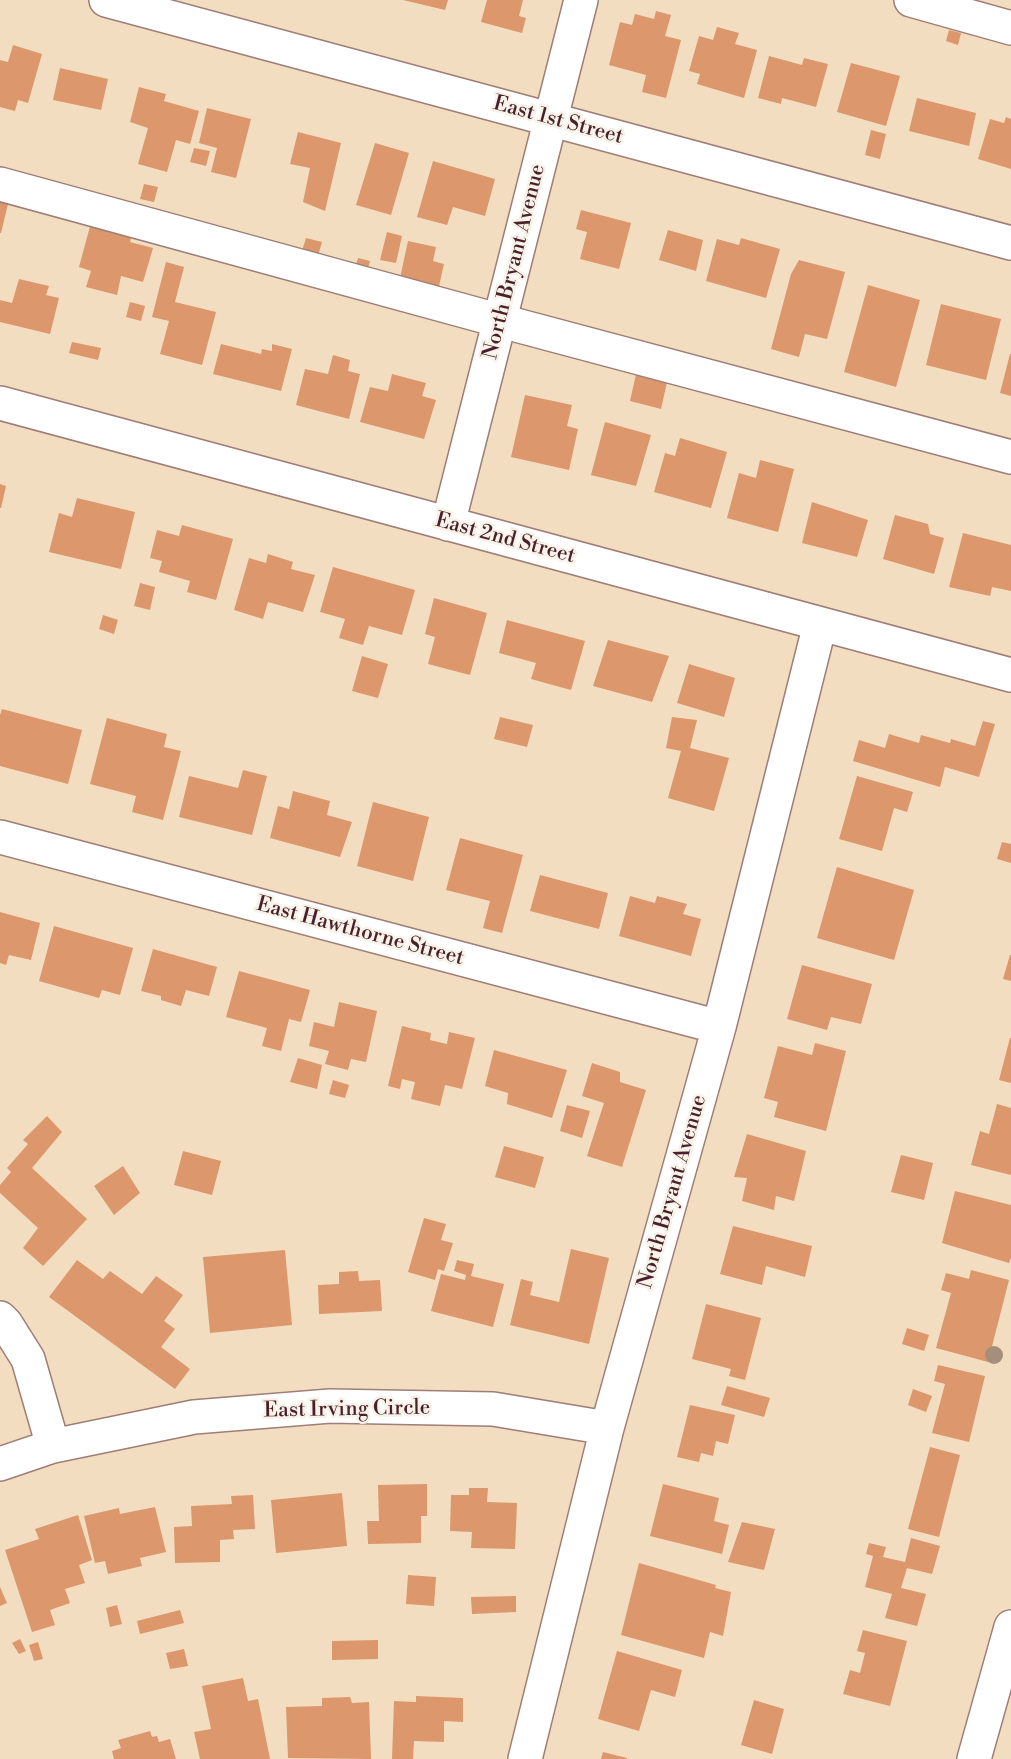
<!DOCTYPE html>
<style>
body{margin:0}
canvas{display:block;background:#f3ddc0}
</style>
<canvas width="1011" height="1759"></canvas>
<script>
const g = document.querySelector('canvas').getContext('2d');
g.lineJoin = 'round';
function fill(path, color) {
  g.fillStyle = color;
  g.fill(path, 'evenodd');
}
function poly(rows) {
  const path = new Path2D();
  for (const r of rows) {
    path.moveTo(r[0], r[1]);
    for (let i = 2; i < r.length; i += 2) path.lineTo(r[i], r[i + 1]);
  }
  return path;
}
function trace(path, color, width, dash) {
  g.strokeStyle = color;
  g.lineWidth = width;
  g.lineCap = dash ? 'butt' : 'round';
  g.setLineDash(dash || []);
  g.stroke(path);
}
function drawText(font, color, halo, rows, align = 'center') {
  g.font = font + ' "Libre Bodoni",serif';
  g.lineWidth = 5;
  g.setLineDash([]);
  g.textBaseline = 'middle';
  g.strokeStyle = halo;
  g.fillStyle = color;
  for (const [text, x, y, turn = 0] of rows) {
    g.save();
    g.translate(x, y);
    g.rotate((+turn || 0) * Math.PI / 180);
    g.textAlign = isNaN(turn) ? turn : align;
    if (halo) g.strokeText(text, 0, 0);
    g.fillText(text, 0, 0);
    g.restore();
  }
}
fill(poly([
 [403,0,448,0,445,10],
 [487,0,523,0,519,16,526,18,522,33,481,22],
 [656,11,671,15,665,36,681,40,666,98,642,92,646,75,609,65,620,22,632,25,635,14,654,19],
 [717,27,739,33,735,44,757,50,744,98,697,84,700,74,689,71,699,36,713,40],
 [949,30,961,33,958,45,946,41],
 [13,45,42,54,28,103,18,100,15,111,0,107,0,60,8,62],
 [769,56,802,65,804,58,828,64,816,107,782,98,781,104,758,98],
 [851,63,900,76,886,126,837,112],
 [60,68,108,79,101,110,53,100],
 [139,87,166,94,164,101,199,111,190,144,176,140,167,172,138,164,148,128,130,122],
 [917,98,976,113,969,146,909,131],
 [207,108,251,119,236,178,211,172,217,148,199,143],
 [1006,117,1011,119,1011,169,978,159,990,119,1004,123],
 [871,130,886,134,880,159,865,155],
 [298,132,341,143,325,211,303,202,310,168,290,164],
 [375,143,409,153,391,215,356,205],
 [194,148,210,151,206,166,190,162],
 [433,161,495,179,485,216,453,207,447,225,417,217],
 [144,184,158,187,154,202,140,199],
 [0,202,8,204,1,233,0,233],
 [581,210,631,223,619,269,580,259,587,232,576,229],
 [92,219,133,230,130,242,153,248,143,282,121,276,117,295,86,287,91,271,79,267],
 [668,230,703,240,696,271,659,260],
 [387,232,402,236,396,263,380,260],
 [306,238,322,242,318,256,302,251],
 [741,238,780,249,766,298,706,281,717,239,739,245],
 [408,241,436,247,433,261,444,264,439,286,400,278],
 [358,258,370,261,367,272,355,269],
 [799,260,845,272,827,339,805,334,799,357,771,349,791,274],
 [166,262,184,267,175,302,216,312,202,365,160,354,169,321,152,317],
 [19,279,49,286,46,295,59,298,50,334,0,322,0,300,12,303],
 [868,285,920,300,896,387,844,372],
 [130,302,145,306,141,321,126,317],
 [941,304,1001,319,986,380,926,365],
 [72,342,101,348,98,360,69,353],
 [221,344,261,354,262,349,272,351,272,344,292,349,281,391,213,374],
 [1010,354,1011,354,1011,396,1000,393],
 [333,355,350,360,348,371,360,374,349,419,296,405,305,369,328,374],
 [637,370,668,378,661,409,630,401],
 [392,374,426,383,422,396,436,400,424,439,360,422,370,387,388,391],
 [525,395,572,405,567,426,578,429,569,470,511,457],
 [605,422,651,435,636,486,591,475],
 [680,438,727,452,711,508,654,492,665,453,675,456],
 [760,460,794,469,778,532,727,518,739,473,756,478],
 [0,484,6,486,1,508,0,508],
 [77,498,135,512,121,569,49,552,59,513,72,517],
 [812,502,868,520,857,557,802,543],
 [895,515,928,524,930,534,944,538,934,574,883,559],
 [182,525,233,539,216,600,187,592,190,581,159,572,162,561,150,558,157,530,179,536],
 [963,533,1011,545,1011,591,992,587,990,596,949,587],
 [268,554,293,562,291,569,315,575,303,612,268,602,263,619,234,610,249,558,266,563],
 [333,567,415,590,402,635,369,626,363,645,339,638,345,619,320,612],
 [140,583,155,587,150,610,134,606],
 [434,598,487,613,470,675,428,664,435,637,425,634],
 [103,615,118,620,114,634,99,629],
 [507,620,585,641,571,690,531,679,536,663,499,653],
 [608,640,669,656,652,702,593,686],
 [362,656,388,664,378,698,352,691],
 [689,664,735,678,724,717,677,703],
 [2,709,82,730,68,784,0,766,0,715],
 [500,717,533,725,527,747,494,739],
 [672,717,697,720,690,748,729,758,714,811,668,798,681,751,666,748],
 [107,718,167,734,164,747,181,751,163,820,132,812,136,796,90,784],
 [983,721,995,724,979,777,945,767,940,787,853,761,859,740,885,748,889,734,919,743,921,735,950,743,951,739,975,746],
 [243,770,267,776,252,835,179,817,189,776,238,788],
 [857,776,913,792,907,812,894,808,882,851,839,839],
 [293,791,330,801,327,815,352,822,340,857,270,838,278,806,289,809],
 [373,802,429,817,413,881,357,866],
 [460,838,523,855,502,933,483,928,490,901,446,890],
 [1002,842,1011,844,1011,863,997,859],
 [837,867,914,890,894,960,817,938],
 [540,875,608,893,599,929,530,911],
 [630,896,655,903,657,896,687,904,683,914,701,919,691,956,619,936],
 [0,912,40,923,31,960,9,955,6,965,0,963],
 [54,926,133,948,120,995,102,990,99,998,39,981],
 [153,949,217,967,209,996,186,990,181,1006,161,1000,161,996,141,991],
 [1010,955,1011,955,1011,981,1003,979],
 [802,965,872,984,861,1024,831,1017,827,1030,787,1019],
 [239,971,310,990,301,1022,289,1019,281,1051,262,1046,267,1028,226,1017],
 [339,1002,377,1011,366,1062,351,1059,348,1070,325,1064,329,1051,309,1046,314,1022,334,1027],
 [402,1026,431,1033,430,1040,447,1044,449,1032,475,1038,462,1089,445,1085,440,1106,411,1099,415,1082,402,1079,400,1089,388,1086],
 [1010,1038,1011,1038,1011,1083,999,1080],
 [815,1043,846,1051,826,1131,774,1117,778,1102,764,1098,778,1046,812,1055],
 [494,1050,567,1070,552,1118,507,1104,508,1093,485,1086],
 [298,1058,322,1065,317,1089,290,1082],
 [592,1063,620,1072,620,1082,646,1090,622,1167,587,1156,604,1103,582,1096],
 [333,1080,349,1085,345,1098,329,1094],
 [997,1104,1011,1108,1011,1175,971,1165,980,1131,989,1134],
 [567,1105,590,1111,582,1138,560,1131],
 [47,1116,62,1132,32,1168,87,1219,43,1266,23,1248,38,1228,0,1193,0,1185,11,1172,7,1168,28,1144,23,1140],
 [747,1134,806,1151,794,1201,776,1196,774,1210,742,1201,747,1178,734,1177],
 [504,1146,544,1157,535,1188,495,1177],
 [183,1151,221,1161,212,1195,174,1185],
 [901,1155,933,1163,924,1200,891,1192],
 [123,1166,140,1193,114,1215,94,1186],
 [955,1191,1011,1205,1011,1258,1009,1263,942,1243],
 [424,1218,446,1224,441,1240,453,1243,444,1271,438,1269,435,1280,408,1272],
 [733,1226,812,1246,805,1277,766,1266,762,1285,720,1274],
 [571,1249,609,1258,589,1344,510,1325,521,1279,533,1282,530,1295,559,1302],
 [285,1250,292,1325,210,1333,203,1257],
 [77,1260,103,1279,110,1271,142,1294,156,1276,183,1295,164,1321,175,1329,161,1347,190,1369,175,1389,49,1297],
 [457,1260,474,1264,471,1276,504,1284,493,1327,431,1311,441,1274,465,1280,466,1275,454,1271],
 [971,1270,1009,1280,988,1362,936,1348,951,1293,941,1290,946,1273,969,1279],
 [358,1271,359,1281,380,1280,382,1311,319,1314,318,1285,339,1284,339,1272],
 [706,1304,761,1318,745,1380,729,1376,731,1369,692,1359],
 [907,1328,929,1335,924,1351,902,1344],
 [938,1365,985,1376,969,1442,932,1433,945,1384,934,1381],
 [727,1386,770,1398,764,1417,721,1405],
 [913,1389,932,1396,926,1412,908,1405],
 [690,1405,735,1415,728,1444,716,1441,713,1456,701,1453,699,1462,677,1457],
 [930,1447,960,1455,939,1537,908,1529],
 [427,1484,427,1516,421,1516,421,1543,368,1544,367,1521,379,1521,378,1485],
 [663,1484,719,1498,714,1521,729,1525,722,1554,650,1536],
 [469,1488,488,1488,487,1502,517,1503,515,1549,471,1548,472,1532,450,1531,451,1495,469,1495],
 [342,1493,347,1546,276,1553,271,1500],
 [253,1495,255,1529,233,1530,234,1539,220,1540,220,1562,175,1563,174,1527,192,1526,191,1506,232,1504,231,1496],
 [155,1507,166,1552,140,1558,142,1566,108,1574,105,1561,95,1563,84,1516,119,1508,120,1514],
 [78,1515,92,1560,79,1565,85,1583,65,1589,70,1603,50,1610,55,1625,32,1632,5,1550,39,1539,35,1529],
 [742,1522,775,1529,764,1570,728,1562],
 [911,1538,940,1546,932,1574,907,1568,901,1588,926,1594,917,1626,885,1618,892,1594,865,1587,873,1556,866,1554,869,1543,886,1547,883,1557,905,1562],
 [639,1563,716,1585,715,1588,731,1592,723,1636,710,1632,704,1658,621,1635],
 [408,1575,436,1577,434,1606,406,1604],
 [0,1587,7,1603,0,1606],
 [516,1596,516,1612,472,1614,471,1597],
 [117,1605,122,1624,110,1627,106,1608],
 [180,1610,184,1623,140,1634,137,1621],
 [863,1630,907,1641,890,1706,843,1694,850,1670,860,1673,865,1653,857,1651],
 [20,1639,26,1651,19,1654,12,1643],
 [378,1640,378,1659,332,1660,332,1641],
 [38,1642,43,1659,34,1661,29,1645],
 [184,1649,188,1666,170,1669,166,1653],
 [617,1651,682,1670,675,1697,651,1690,639,1731,598,1719],
 [243,1678,248,1701,258,1699,270,1759,200,1759,194,1732,211,1729,202,1686],
 [416,1696,463,1698,463,1722,444,1721,444,1742,414,1741,413,1759,392,1759,394,1701,416,1702],
 [350,1697,352,1703,369,1702,371,1759,288,1758,286,1707,322,1706,322,1698],
 [754,1700,784,1709,772,1754,741,1745],
 [150,1731,152,1737,157,1736,159,1742,170,1739,176,1759,114,1759,112,1751,121,1748,118,1740],
 [603,1752,627,1758,627,1759,601,1759]
]), '#dc976c');
const minor = poly([
 [106,0,1011,243],
 [911,0,1011,28],
 [0,184,501,321,1011,457],
 [0,403,1011,675],
 [448,524,581,0],
 [0,837,719,1027],
 [0,1318,6,1324,28,1359,53,1446],
 [0,1464,53,1446,194,1417,330,1406,493,1409,607,1428],
 [525,1759,607,1428,719,1027,820,624],
 [974,1759,1011,1627]
]);
trace(minor, '#9e7e76', 36);
trace(minor, '#fff', 33);
g.fillStyle = '#a58e7a';
for (const [x, y] of [
 [994,1355]
]) {
  g.beginPath();
  g.arc(x, y, 9, 0, 2 * Math.PI);
  g.fill();
}
drawText('21px', '#4a1f2b', '#f7f3e8', [
 ["East 1st Street",558,121,15],
 ["North Bryant Avenue",515,262,-76],
 ["East 2nd Street",505,539,15],
 ["East Hawthorne Street",360,932,15],
 ["North Bryant Avenue",673,1192,-74],
 ["East Irving Circle",347,1410,-1]
]);
</script>
